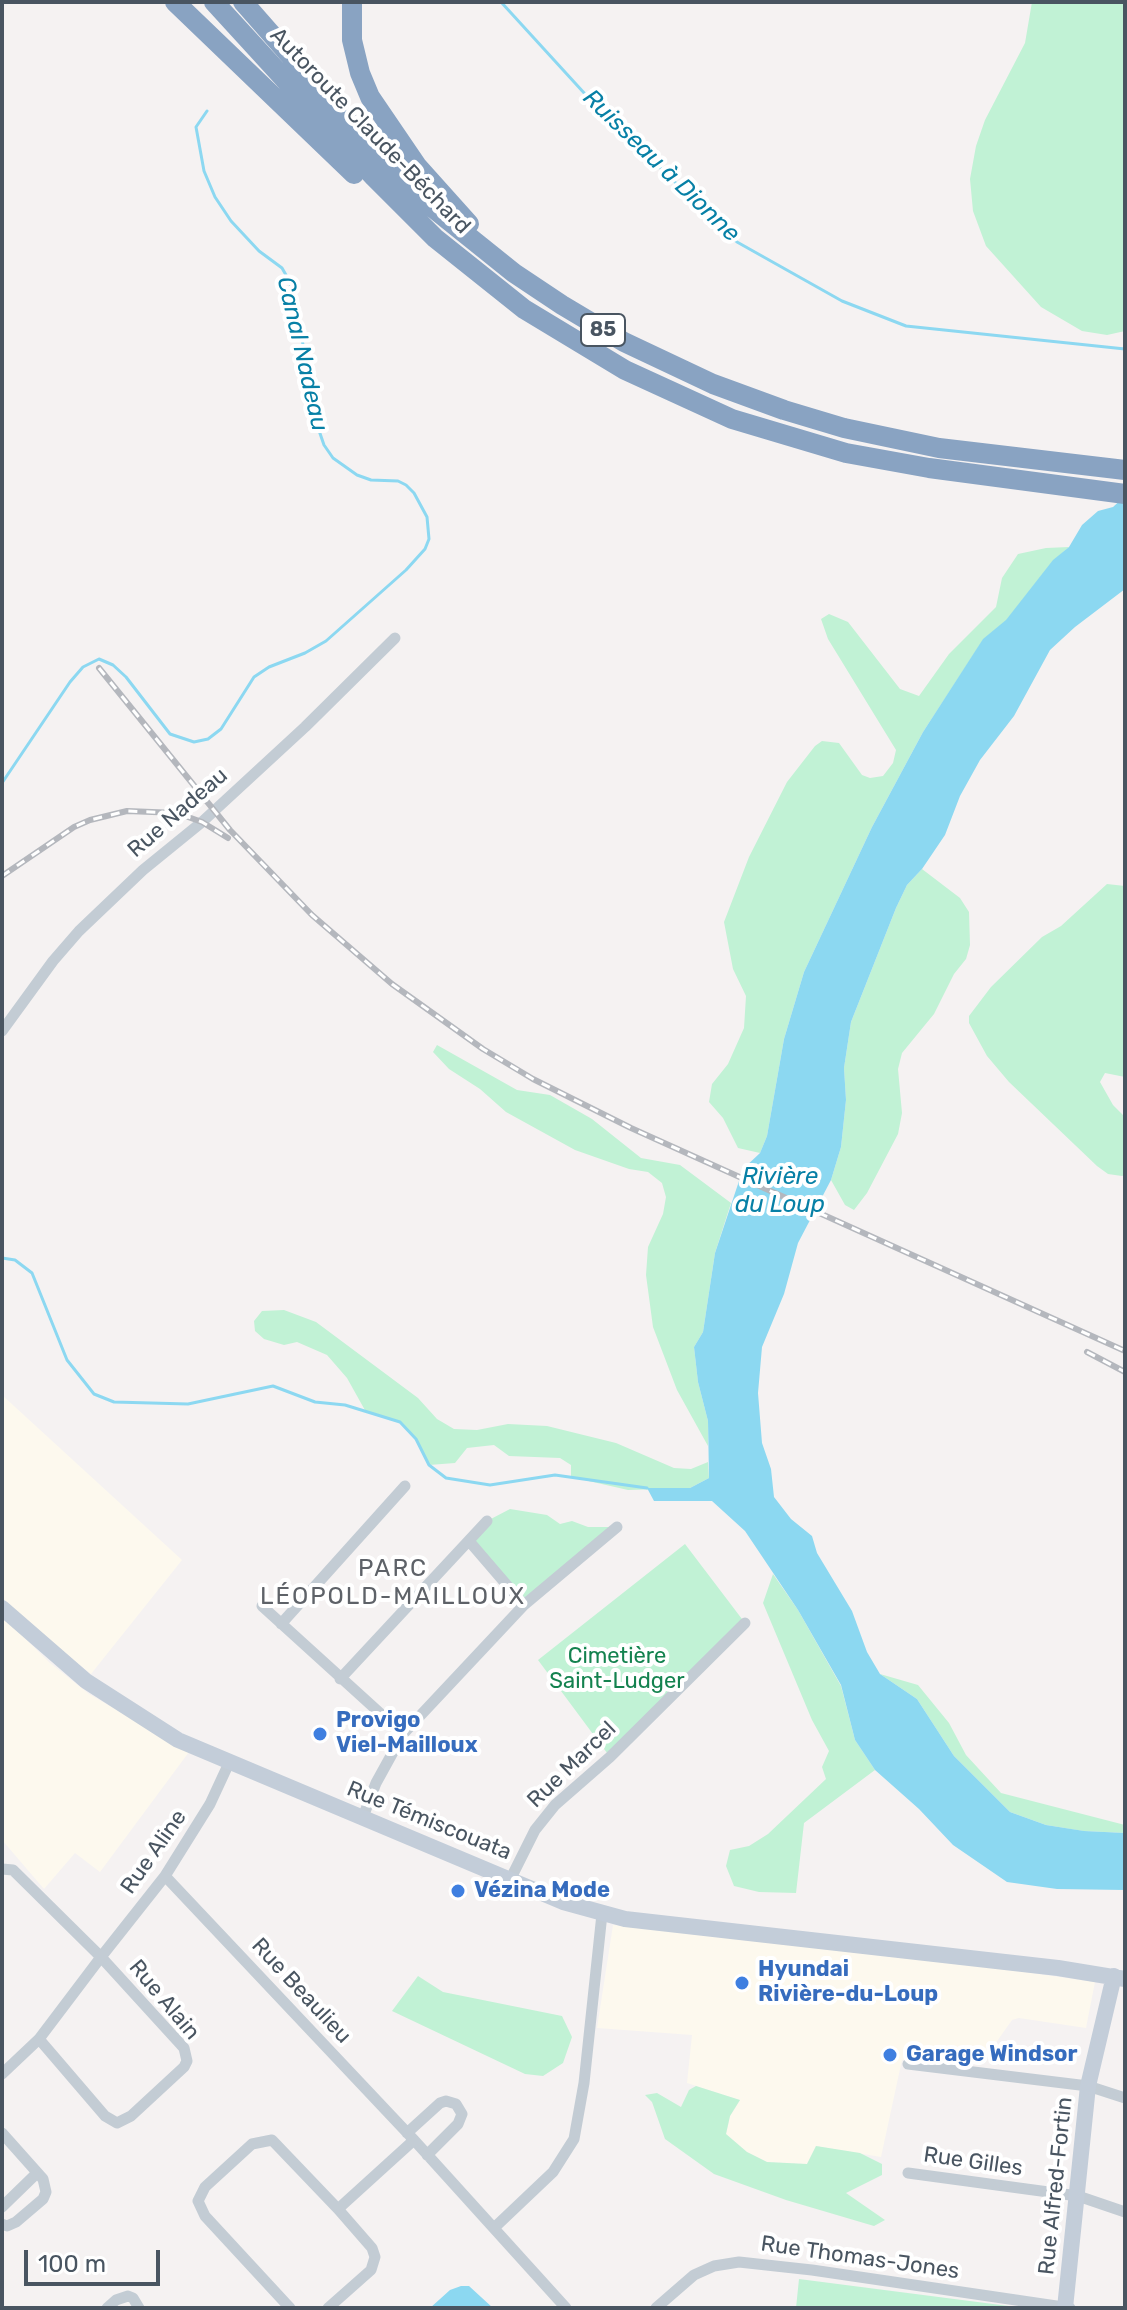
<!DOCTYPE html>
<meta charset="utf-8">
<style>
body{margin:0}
#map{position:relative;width:1127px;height:2310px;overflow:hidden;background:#f5f2f2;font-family:Rubik,sans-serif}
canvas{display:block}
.frame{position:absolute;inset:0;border:4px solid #495561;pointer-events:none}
.scale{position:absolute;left:24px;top:2250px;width:136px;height:36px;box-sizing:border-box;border:4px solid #495561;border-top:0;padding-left:10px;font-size:24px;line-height:28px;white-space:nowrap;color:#495561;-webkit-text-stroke:6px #fff;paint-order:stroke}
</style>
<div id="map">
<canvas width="1127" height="2310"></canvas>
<div class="frame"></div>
<div class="scale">100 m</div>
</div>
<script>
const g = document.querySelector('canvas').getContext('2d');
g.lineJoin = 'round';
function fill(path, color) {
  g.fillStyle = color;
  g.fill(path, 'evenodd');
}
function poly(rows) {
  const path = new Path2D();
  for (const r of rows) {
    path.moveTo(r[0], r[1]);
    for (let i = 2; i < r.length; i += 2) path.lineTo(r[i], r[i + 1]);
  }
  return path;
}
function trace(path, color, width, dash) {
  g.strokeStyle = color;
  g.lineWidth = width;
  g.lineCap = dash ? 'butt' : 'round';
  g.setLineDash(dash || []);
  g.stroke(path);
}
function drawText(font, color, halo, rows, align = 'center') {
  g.font = font + ' Rubik,sans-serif';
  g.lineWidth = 8;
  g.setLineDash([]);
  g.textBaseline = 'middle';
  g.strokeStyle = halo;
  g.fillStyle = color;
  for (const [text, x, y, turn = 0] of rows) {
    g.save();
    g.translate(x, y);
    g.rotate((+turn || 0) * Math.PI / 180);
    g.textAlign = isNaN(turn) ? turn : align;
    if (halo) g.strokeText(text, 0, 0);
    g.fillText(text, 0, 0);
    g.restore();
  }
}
fill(poly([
 [2,1395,182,1560,91,1674,21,1617,2,1597],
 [2,1616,50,1663,89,1694,189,1752,100,1872,75,1853,44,1889,2,1840],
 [613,1925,1010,1970,1095,1982,1086,2028,1019,2018,1012,2020,988,2054,957,2052,954,2066,902,2060,881,2157,816,2146,807,2164,767,2162,747,2152,726,2134,730,2116,740,2100,687,2083,692,2035,597,2028]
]), '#fdf9ee');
fill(poly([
 [1032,2,1125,2,1125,331,1107,335,1082,331,1041,307,986,246,973,211,970,179,976,146,985,120,1025,43],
 [1069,547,1053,561,1006,621,983,640,923,732,872,827,804,972,784,1039,767,1136,760,1153,738,1148,723,1118,709,1102,712,1084,728,1064,744,1028,746,996,733,969,724,922,749,857,787,782,815,746,822,741,839,743,862,775,870,778,883,776,893,763,896,750,828,639,821,619,829,614,848,622,900,689,919,696,949,654,996,607,1002,578,1018,554,1046,548],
 [922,869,960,898,969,912,970,945,966,959,954,974,934,1014,902,1053,898,1069,902,1113,898,1134,867,1193,854,1210,845,1205,831,1180,841,1147,846,1100,844,1068,851,1022,896,908,907,885],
 [1107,884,1125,886,1125,1077,1105,1073,1100,1082,1113,1105,1125,1117,1125,1175,1122,1176,1108,1174,1097,1166,1009,1082,987,1056,969,1023,969,1016,991,987,1042,937,1061,926],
 [437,1045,517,1090,550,1095,592,1119,641,1158,680,1165,731,1203,715,1253,703,1332,694,1347,698,1382,708,1421,708,1446,677,1390,653,1327,646,1275,648,1247,663,1214,666,1197,662,1183,648,1172,629,1169,575,1150,506,1112,480,1089,449,1069,433,1052],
 [284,1310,316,1322,418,1398,437,1419,454,1429,477,1430,508,1424,547,1426,616,1443,674,1468,691,1469,708,1462,709,1478,690,1488,628,1490,571,1477,571,1465,560,1458,509,1456,494,1445,467,1448,455,1463,429,1465,416,1439,400,1422,366,1412,347,1378,327,1355,297,1342,284,1345,264,1339,255,1331,254,1321,262,1311],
 [510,1509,547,1515,560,1524,572,1521,588,1527,617,1527,524,1605,469,1541,487,1521],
 [685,1544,745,1623,610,1757,538,1660],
 [773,1574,798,1610,841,1686,855,1740,875,1770,804,1823,796,1893,759,1892,734,1886,726,1866,730,1850,749,1846,768,1834,826,1779,822,1767,829,1751,812,1720,763,1603],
 [880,1674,918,1685,949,1723,966,1755,1001,1793,1125,1825,1125,1833,1083,1831,1046,1825,1010,1812,954,1756,917,1699],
 [418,1976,443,1992,562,2016,572,2037,563,2063,543,2076,525,2074,392,2011],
 [696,2086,740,2100,730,2116,726,2134,747,2152,767,2162,807,2164,816,2146,860,2153,882,2164,882,2175,846,2193,885,2220,874,2226,786,2200,714,2174,665,2139,652,2102,645,2095,657,2093,681,2107,689,2090],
 [799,2279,1024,2308,796,2308]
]), '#c1f2d5');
fill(poly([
 [1125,496,1125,589,1075,627,1050,650,1014,716,980,760,960,796,945,835,922,869,907,885,896,908,851,1022,844,1068,846,1100,841,1147,831,1180,798,1243,784,1294,762,1347,758,1393,762,1443,771,1469,774,1497,791,1519,812,1536,817,1553,852,1611,867,1652,880,1674,917,1699,954,1756,1010,1812,1046,1825,1084,1831,1125,1833,1125,1890,1057,1889,1007,1882,953,1845,919,1809,875,1770,855,1740,841,1685,798,1610,745,1531,712,1501,654,1501,647,1488,690,1488,709,1478,708,1421,698,1382,694,1347,703,1332,715,1253,743,1169,760,1153,767,1136,784,1039,804,972,872,827,923,732,983,639,1006,620,1053,560,1069,547,1082,525,1098,511,1113,507],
 [461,2286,469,2286,493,2308,430,2308,450,2290]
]), '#8cd8f1');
trace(poly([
 [501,2,596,106,737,242,842,301,906,326,1125,349],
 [2,783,70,682,83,667,99,659,113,665,126,677,170,734,194,742,208,739,221,729,254,677,269,667,305,653,326,641,406,570,425,549,429,539,427,517,414,493,406,485,398,481,371,480,357,475,333,458,324,445,314,416,301,332,290,282,282,268,259,251,231,221,215,197,204,171,196,127,207,111],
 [2,1258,15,1260,32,1273,67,1360,94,1394,114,1402,188,1404,273,1386,315,1402,345,1405,400,1422,416,1439,429,1465,446,1478,490,1485,555,1475,647,1488]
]), '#8cd8f1', 3);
trace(poly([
 [2,1031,53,961,79,931,143,870,202,822,305,727,395,638],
 [469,1541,524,1605],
 [262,1606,403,1734],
 [281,1624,405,1486],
 [340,1679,487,1521],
 [363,1817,376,1783,403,1734,524,1605,617,1527],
 [2,1869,13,1870,101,1957,165,1876,210,1804,229,1763],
 [165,1876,414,2140,566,2308],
 [511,1878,535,1830,555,1805,610,1757,745,1623],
 [908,2064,1088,2086,1125,2098],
 [2,2074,39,2039,101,1957,184,2048,187,2061,184,2067,131,2116,117,2123,105,2116,39,2039],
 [2,2133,43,2179,46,2192,43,2199,16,2222,7,2226,2,2224],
 [407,2133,440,2103,446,2101,456,2104,462,2114,458,2124,427,2155],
 [908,2173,1078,2196,1125,2212],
 [2,2207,37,2173],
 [494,2228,553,2172,574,2139,584,2083,602,1914],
 [107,2308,116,2300,128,2296,133,2298,139,2308],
 [290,2308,205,2216,198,2201,205,2187,252,2144,272,2140,338,2209,414,2140],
 [328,2308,371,2270,375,2257,372,2248,338,2209],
 [656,2308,694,2275,714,2266,739,2262,812,2270,1070,2308]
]), '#c3ccd4', 11);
trace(poly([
 [2,1608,86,1681,178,1740,563,1902,625,1919,1058,1968,1125,1979],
 [1065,2308,1088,2086,1114,1976]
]), '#c3cdd9', 16);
trace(poly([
 [175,2,354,174],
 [214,2,374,177,435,238,524,309,625,370,732,419,846,453,929,468,1125,494],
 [243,2,366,142,428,204,514,273,562,305,624,342,713,384,784,410,844,428,939,448,1125,470],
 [352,2,352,40,360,73,370,97,417,166,469,224]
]), '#89a3c2', 20);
const rail = poly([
 [99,668,230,830,312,915,392,984,483,1049,533,1079,631,1128,1125,1351],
 [2,876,74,827,90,820,127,811,177,813,202,822,228,838],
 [1087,1352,1125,1372]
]);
trace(rail, '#b4b7bd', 6);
trace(rail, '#fff', 3, [9]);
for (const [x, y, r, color] of [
 [320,1734,8,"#3f7fe0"],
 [458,1891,8,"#3f7fe0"],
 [742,1983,8,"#3f7fe0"],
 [890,2055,8,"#3f7fe0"]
]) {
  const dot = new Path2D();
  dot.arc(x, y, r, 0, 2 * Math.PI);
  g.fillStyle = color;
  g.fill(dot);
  trace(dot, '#fff', 3);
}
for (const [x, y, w] of [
 [603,330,44]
]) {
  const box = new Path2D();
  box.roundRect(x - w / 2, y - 16, w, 32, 6);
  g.fillStyle = '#fff';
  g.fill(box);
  trace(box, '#495561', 2);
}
drawText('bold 20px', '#495561', null, [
 ["85",603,330]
]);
drawText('22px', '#495561', '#fff', [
 ["Autoroute Claude-Béchard",370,131,46],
 ["Rue Nadeau",178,813,-41],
 ["Rue Marcel",572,1765,-44],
 ["Rue Témiscouata",429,1821,22],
 ["Rue Aline",154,1852,-55],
 ["Rue Beaulieu",301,1991,47],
 ["Rue Alain",164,2000,50],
 ["Rue Gilles",973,2162,8],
 ["Rue Alfred-Fortin",1056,2186,-84],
 ["Rue Thomas-Jones",860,2258,8]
]);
drawText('22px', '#14824f', '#fff', [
 ["Cimetière",617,1657],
 ["Saint-Ludger",617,1682]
]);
drawText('bold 22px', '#366cbe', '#fff', [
 ["Provigo",336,1721],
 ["Viel-Mailloux",336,1746],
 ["Vézina Mode",474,1891],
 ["Hyundai",758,1970],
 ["Rivière-du-Loup",758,1995],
 ["Garage Windsor",906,2055]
], 'left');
drawText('italic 24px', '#0780a6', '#fff', [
 ["Ruisseau à Dionne",661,166,44],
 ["Canal Nadeau",302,354,77],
 ["Rivière",780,1177],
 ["du Loup",780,1205]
]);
g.letterSpacing = '2px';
drawText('24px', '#5e6268', '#fff', [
 ["PARC",393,1569],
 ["LÉOPOLD-MAILLOUX",393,1597]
]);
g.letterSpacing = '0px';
</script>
